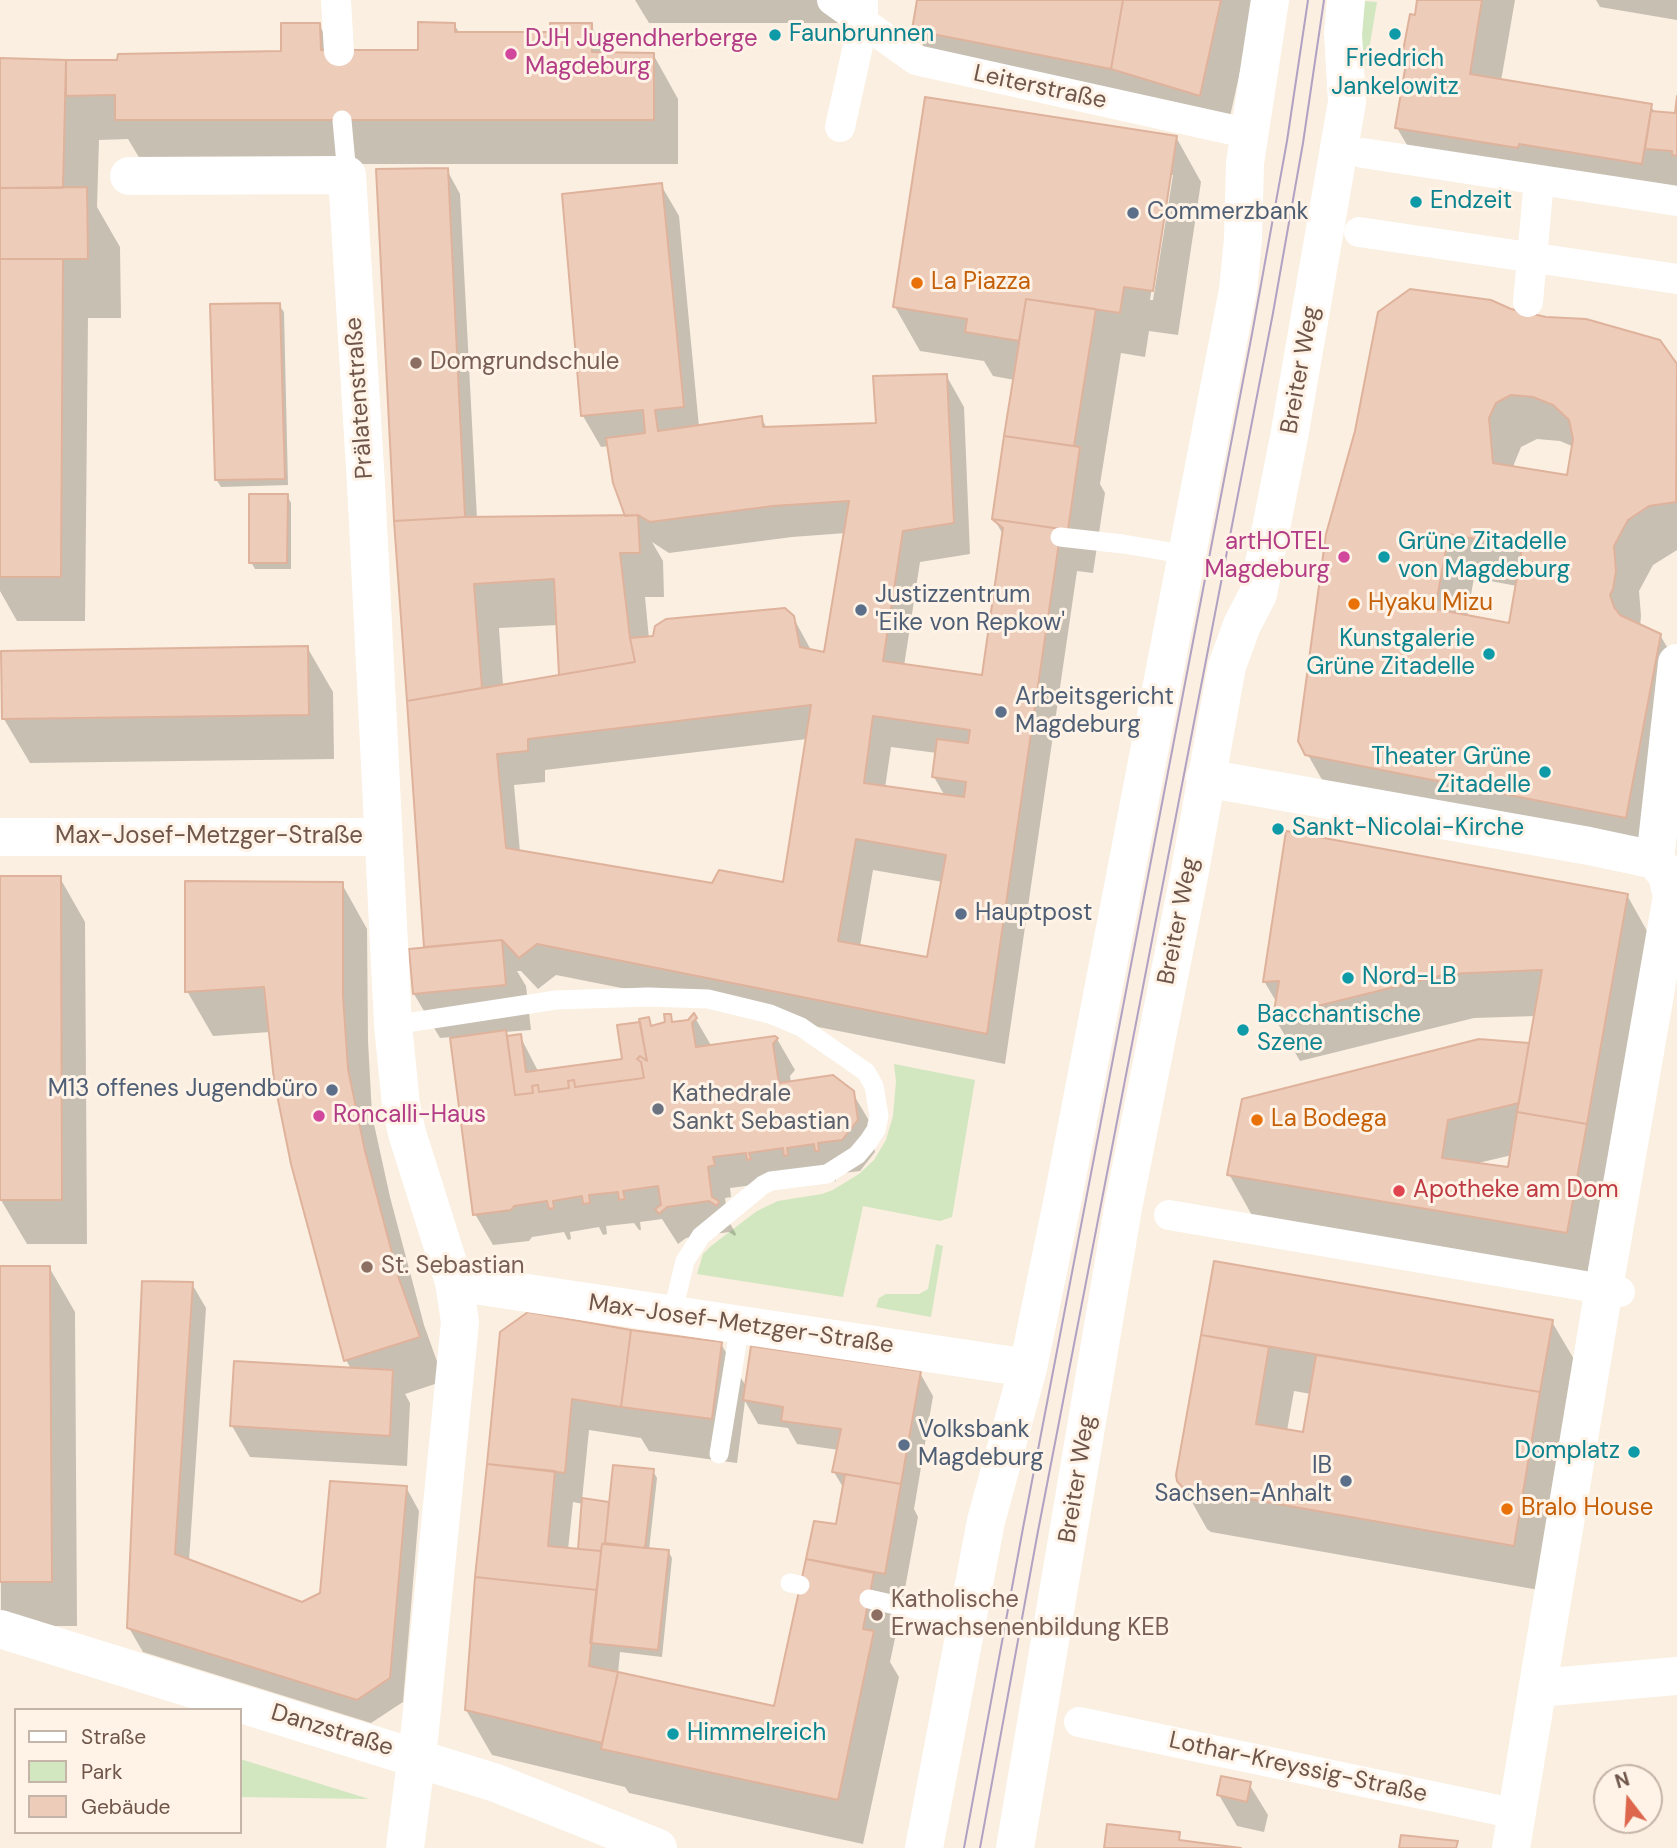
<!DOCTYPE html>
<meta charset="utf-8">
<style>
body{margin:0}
#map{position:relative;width:1677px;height:1848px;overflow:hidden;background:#faefe0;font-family:"DM Sans",sans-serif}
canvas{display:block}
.legend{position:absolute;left:14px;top:1708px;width:228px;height:126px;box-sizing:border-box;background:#fef3e6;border:2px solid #c5b4a8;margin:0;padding:9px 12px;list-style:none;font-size:21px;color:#6f554a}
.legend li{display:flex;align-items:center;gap:14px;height:35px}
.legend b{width:35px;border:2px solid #c5b4a8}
.north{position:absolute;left:1593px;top:1764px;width:70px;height:70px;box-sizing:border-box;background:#fef3e6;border:2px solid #c5b4a8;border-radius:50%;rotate:343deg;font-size:19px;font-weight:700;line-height:28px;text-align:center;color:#6f554a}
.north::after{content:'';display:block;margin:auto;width:24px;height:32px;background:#dd664d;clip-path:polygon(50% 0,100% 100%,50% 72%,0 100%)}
</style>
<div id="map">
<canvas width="1677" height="1848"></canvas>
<ul class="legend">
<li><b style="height:9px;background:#fff"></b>Straße</li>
<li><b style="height:19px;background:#d2e6c0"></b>Park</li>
<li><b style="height:19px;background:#eeccba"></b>Gebäude</li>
</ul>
<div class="north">N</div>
</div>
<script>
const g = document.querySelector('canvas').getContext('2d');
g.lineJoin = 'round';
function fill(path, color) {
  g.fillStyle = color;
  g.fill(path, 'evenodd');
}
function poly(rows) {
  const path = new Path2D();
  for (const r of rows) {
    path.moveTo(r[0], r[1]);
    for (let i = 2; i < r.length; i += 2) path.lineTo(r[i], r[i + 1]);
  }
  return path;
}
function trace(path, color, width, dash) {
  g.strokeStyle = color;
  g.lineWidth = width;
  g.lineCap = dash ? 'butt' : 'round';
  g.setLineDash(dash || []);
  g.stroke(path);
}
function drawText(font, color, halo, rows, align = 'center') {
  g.font = font + ' "DM Sans",sans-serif';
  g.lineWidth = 6;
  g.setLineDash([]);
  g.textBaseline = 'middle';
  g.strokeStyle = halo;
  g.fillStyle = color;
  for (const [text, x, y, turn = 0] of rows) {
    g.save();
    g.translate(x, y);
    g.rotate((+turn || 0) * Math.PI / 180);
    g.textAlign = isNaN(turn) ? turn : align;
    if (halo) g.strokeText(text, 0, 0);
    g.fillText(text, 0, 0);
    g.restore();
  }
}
fill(poly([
 [1364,1,1377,2,1366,68,1359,36],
 [894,1064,975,1080,952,1217,940,1221,863,1206,843,1297,697,1274,703,1254,711,1246,757,1211,778,1201,822,1194,833,1190,859,1174,874,1160,886,1140,893,1116,896,1081],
 [936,1244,943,1246,931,1317,876,1307,879,1298,886,1294,919,1294,928,1289],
 [240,1759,369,1799,240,1797]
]), '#d2e6c0');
fill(poly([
 [635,0,852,0,852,23,649,23],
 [919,0,1256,0,1225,139,939,74,914,29],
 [1419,0,1515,0,1501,81,1651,106,1655,113,1676,115,1677,107,1677,193,1423,172,1397,128,1409,58,1405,51,1416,18],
 [1596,0,1677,0,1677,20,1600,7],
 [454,24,460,34,551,34,591,25,607,54,653,54,678,99,678,164,143,164,128,139,99,140,97,207,120,247,121,318,88,318,85,621,17,621,0,591,0,60,118,62,283,53,319,25,335,52,420,52],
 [1176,137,1201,182,1178,335,1149,331,1145,357,1121,353,1100,484,1105,493,1093,573,1077,571,1005,1064,556,975,538,989,521,971,517,971,526,986,531,1030,505,1032,508,1038,520,1036,539,1073,624,1061,642,1024,648,1019,653,1027,667,1024,670,1015,674,1023,689,1021,694,1016,712,1047,777,1039,795,1070,790,1076,791,1083,852,1092,871,1124,875,1152,860,1171,835,1174,836,1182,830,1175,730,1188,731,1197,725,1198,728,1220,736,1234,735,1236,729,1232,686,1238,678,1244,662,1219,640,1222,641,1230,639,1230,634,1223,606,1226,607,1234,603,1235,599,1227,570,1232,571,1239,568,1240,564,1232,532,1237,529,1241,493,1245,475,1214,452,1037,440,1038,414,994,428,949,396,521,447,170,460,194,477,519,627,517,609,446,601,447,583,416,661,185,679,216,699,427,761,418,767,428,877,424,946,375,964,407,970,554,920,562,904,666,984,677,1004,536,994,519,1015,380,993,376,984,361,920,351,895,307],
 [1169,175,1173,175,1153,300,1150,300],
 [846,533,826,654,812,652,793,617,649,639,645,597,664,597,663,561,652,542,669,553,792,537],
 [558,625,561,676,503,686,499,628],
 [807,739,784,884,713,884,520,852,514,785,545,782,545,770],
 [891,747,937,753,934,777,945,796,885,788],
 [873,870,943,882,929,959,860,947],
 [279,305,284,312,288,485,221,487,216,479],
 [1510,310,1659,341,1677,367,1677,550,1653,565,1639,591,1641,616,1640,626,1660,635,1677,664,1651,862,1333,799,1300,741],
 [1537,439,1560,441,1574,447,1569,477,1514,468,1514,464,1521,447],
 [1474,578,1517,586,1510,625,1467,617],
 [287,495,291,503,291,569,255,569,251,562],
 [307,647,333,692,334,759,30,763,4,719],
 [60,878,85,922,87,1244,27,1244,1,1200],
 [342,884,367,929,368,1041,372,1115,390,1197,424,1325,444,1381,405,1394,410,1403,407,1466,250,1457,232,1426,351,1369,346,1360,270,1032,213,1036,187,991],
 [1627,895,1652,940,1592,1276,1254,1219,1229,1174,1479,1041,1531,1045,1536,1016,1474,1018,1300,1061,1274,1017,1277,1003,1264,981],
 [1512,1155,1509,1169,1474,1164],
 [1215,1263,1552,1322,1578,1366,1539,1590,1211,1532,1207,1529,1178,1477],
 [1294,1391,1311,1394,1305,1434,1287,1431],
 [49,1267,75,1312,77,1626,1,1626,0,1268],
 [192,1284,206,1308,189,1561,302,1604,322,1594,406,1487,419,1511,403,1702,371,1723,143,1652,129,1628],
 [633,1332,721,1344,747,1388,920,1373,933,1396,914,1509,918,1517,902,1605,889,1602,899,1619,890,1662,899,1677,863,1844,629,1793,625,1787,492,1755,466,1710,501,1333],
 [745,1401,758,1424,788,1428,797,1444,839,1450,834,1472,844,1489,837,1526,815,1523,775,1709,618,1674,620,1652,662,1657,672,1558,668,1551,649,1550,657,1478,653,1471,611,1504,582,1500,589,1430,641,1438,649,1451,737,1463],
 [573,1502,583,1504,579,1551,568,1550],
 [1249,1784,1268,1815,1264,1832,1237,1826,1219,1795]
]), '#0003');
const building = poly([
 [917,0,1123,0,1111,69,912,30,917,0],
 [1123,0,1221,0,1200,96,1111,69,1123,0],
 [1417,0,1482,0,1470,74,1652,104,1642,164,1519,144,1518,148,1395,128,1408,52,1403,51,1410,14,1415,15,1417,0],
 [418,22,455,23,455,32,550,32,550,23,592,23,592,52,654,53,654,120,115,120,115,95,66,96,66,60,117,60,118,54,281,51,281,23,320,23,321,50,418,50,418,22],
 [0,58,66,60,63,188,0,188,0,58],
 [1677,96,1677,156,1672,155,1672,151,1645,149,1651,111,1675,113,1677,96],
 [925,97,1177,136,1153,291,1124,287,1120,313,1026,299,1019,341,965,332,967,319,893,307,925,97],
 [448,168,465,517,394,521,376,169,448,168],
 [662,183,684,407,655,410,658,431,762,416,763,427,876,423,873,376,947,374,954,523,903,531,883,661,982,675,1003,528,992,519,1061,529,987,1034,537,944,519,958,502,940,424,947,407,701,635,662,630,638,653,636,655,626,666,619,785,608,794,616,800,647,824,652,849,501,773,506,650,522,638,515,625,516,613,483,606,438,645,433,643,410,581,416,562,194,662,183],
 [811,705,783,882,719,870,712,883,506,848,497,754,528,751,528,739,811,705],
 [873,716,970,730,968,743,937,739,932,777,966,782,964,797,864,783,873,716],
 [856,839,946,855,927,957,838,941,856,839],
 [87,187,88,259,0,259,0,188,87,187],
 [0,259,63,259,61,577,0,577,0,259],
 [1410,289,1491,300,1511,309,1546,317,1586,319,1660,340,1677,364,1676,502,1649,506,1628,520,1614,546,1616,571,1613,589,1610,595,1614,607,1620,615,1661,634,1626,818,1305,755,1298,741,1326,534,1355,431,1378,312,1410,289],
 [1511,395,1533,397,1553,405,1569,420,1573,439,1567,475,1493,463,1489,418,1496,403,1511,395],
 [1449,534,1522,548,1509,623,1435,609,1449,534],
 [1026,299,1096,309,1074,446,1004,436,1026,299],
 [280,303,285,479,215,480,210,304,280,303],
 [1004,436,1080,447,1068,530,992,519,1004,436],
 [249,494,288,494,287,563,249,563,249,494],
 [638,515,640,553,620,553,630,638,635,662,559,675,554,579,474,584,482,688,407,701,394,521,465,517,638,515],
 [308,646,309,715,2,719,1,651,308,646],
 [1286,831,1628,894,1587,1124,1517,1112,1542,970,1447,974,1273,1017,1279,981,1263,982,1286,831],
 [0,876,61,876,62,1200,0,1200,0,876],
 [185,881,343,882,343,995,348,1069,365,1151,399,1279,420,1337,344,1361,291,1164,274,1080,264,987,185,992,185,881],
 [502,940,506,985,413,994,409,949,502,940],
 [694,1013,697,1018,692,1023,696,1047,775,1036,778,1038,773,1044,779,1083,833,1075,854,1091,858,1120,842,1140,818,1143,819,1151,815,1151,814,1144,787,1148,788,1155,784,1156,783,1148,749,1153,751,1159,747,1160,746,1153,713,1157,715,1165,708,1167,712,1197,719,1201,717,1206,709,1201,667,1207,659,1214,655,1209,661,1205,658,1186,623,1191,625,1199,619,1200,618,1192,589,1195,590,1203,583,1204,582,1196,553,1201,554,1208,549,1209,547,1201,514,1206,511,1210,473,1215,450,1038,506,1030,515,1095,533,1093,532,1086,538,1085,539,1092,569,1088,568,1081,574,1080,575,1087,644,1078,641,1062,637,1059,640,1056,647,1061,639,1019,649,1017,651,1026,665,1022,664,1014,671,1014,672,1022,688,1020,694,1013],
 [640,1022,647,1061,640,1056,637,1059,641,1062,644,1078,575,1087,574,1080,568,1081,569,1088,539,1092,538,1085,532,1086,533,1093,515,1095,507,1036,521,1034,526,1072,622,1059,617,1025,640,1022],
 [1479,1039,1529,1043,1519,1103,1448,1120,1442,1158,1508,1167,1517,1112,1587,1124,1567,1233,1227,1175,1242,1099,1479,1039],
 [1214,1261,1553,1320,1540,1392,1201,1335,1214,1261],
 [0,1266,50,1266,52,1582,0,1582,0,1266],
 [142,1281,193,1282,175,1554,302,1602,320,1593,330,1481,407,1486,390,1678,357,1700,127,1628,142,1281],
 [528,1312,631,1330,621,1407,572,1399,565,1473,487,1464,500,1332,528,1312],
 [631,1330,722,1342,712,1419,621,1407,631,1330],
 [1201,1335,1269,1347,1256,1424,1303,1432,1316,1355,1540,1392,1514,1546,1182,1487,1177,1481,1176,1475,1201,1335],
 [751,1346,921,1371,901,1484,832,1472,841,1429,781,1421,783,1407,743,1400,751,1346],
 [234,1361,393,1370,390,1436,230,1426,234,1361],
 [487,1464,555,1471,548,1546,601,1551,597,1590,475,1577,487,1464],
 [613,1465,654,1469,645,1548,605,1543,613,1465],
 [845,1474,901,1484,885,1574,806,1559,814,1521,836,1524,845,1474],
 [582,1498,609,1502,605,1543,602,1544,601,1551,578,1549,582,1498],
 [602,1544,669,1550,658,1650,590,1643,602,1544],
 [806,1559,874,1573,863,1629,874,1631,838,1800,601,1749,618,1672,774,1706,806,1559],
 [475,1577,597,1590,589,1666,618,1672,602,1743,465,1710,475,1577],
 [1221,1776,1251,1782,1247,1802,1217,1795,1221,1776],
 [1107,1824,1180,1832,1179,1840,1241,1848,1104,1848,1107,1824],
 [1401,1835,1458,1841,1456,1848,1399,1848,1401,1835]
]);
fill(building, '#eeccba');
trace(building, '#dfb29c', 2);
trace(poly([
 [342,120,347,175],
 [1060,537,1123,544,1188,555],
 [393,1025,556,1000,648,997,708,999,770,1014,801,1027,866,1072,874,1086,879,1116,876,1130,868,1142,857,1155,827,1174,771,1181,763,1185,701,1236,685,1261,672,1315],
 [719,1454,740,1325],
 [790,1583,800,1585],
 [869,1599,966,1621]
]), '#fff', 19);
trace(poly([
 [336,0,339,51],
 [832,0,916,60,1228,129],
 [840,127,863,23,863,4],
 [1363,153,1677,201],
 [1359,232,1677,279],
 [1528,302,1539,180],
 [1169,1215,1620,1292],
 [1079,1722,1517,1814]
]), '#fff', 30);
trace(poly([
 [129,176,347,175,366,484,393,1025,401,1105,407,1133,454,1282,460,1322,420,1730,405,1848],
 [1205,778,1589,846,1655,860],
 [0,837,383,837],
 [1655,860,1677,663],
 [454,1282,1028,1368],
 [0,1629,496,1783,658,1848],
 [1538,1688,1677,1676],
 [1511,1848,1604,1288,1672,896,1667,875,1655,860]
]), '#fff', 38);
trace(poly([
 [924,1848,986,1521,1028,1368,1063,1198,1238,290,1243,239,1245,163,1270,0],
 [1015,1848,1123,1208,1189,876,1227,666,1242,625,1258,594,1289,437,1347,102,1343,34,1346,0]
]), '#fff', 38);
trace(poly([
 [964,1848,1023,1528,1252,334,1287,141,1308,0],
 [980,1848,1038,1531,1273,313,1303,143,1324,0]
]), '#b1a1c2', 2);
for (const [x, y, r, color] of [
 [1395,34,7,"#0f9aa8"],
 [775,35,7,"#0f9aa8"],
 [511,54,7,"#d1479c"],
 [1416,202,7,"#0f9aa8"],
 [1133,213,7,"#5c6f8a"],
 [917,283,7,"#e8710a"],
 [416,363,7,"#8d6e63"],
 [1344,557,7,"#d1479c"],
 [1384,557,7,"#0f9aa8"],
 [1354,604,7,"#e8710a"],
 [861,610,7,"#5c6f8a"],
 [1489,654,7,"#0f9aa8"],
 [1001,712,7,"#5c6f8a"],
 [1545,772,7,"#0f9aa8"],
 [1278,829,7,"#0f9aa8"],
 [961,914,7,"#5c6f8a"],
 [1348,978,7,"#0f9aa8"],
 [1243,1030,7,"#0f9aa8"],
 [332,1090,7,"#5c6f8a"],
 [658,1109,7,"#6b7280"],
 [319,1116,7,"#d1479c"],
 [1257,1120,7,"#e8710a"],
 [1399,1191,7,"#e0444e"],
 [367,1267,7,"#8d6e63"],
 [904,1445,7,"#5c6f8a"],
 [1634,1452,7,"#0f9aa8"],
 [1346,1481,7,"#5c6f8a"],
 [1507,1509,7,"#e8710a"],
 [877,1615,7,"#8d6e63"],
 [673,1734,7,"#0f9aa8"]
]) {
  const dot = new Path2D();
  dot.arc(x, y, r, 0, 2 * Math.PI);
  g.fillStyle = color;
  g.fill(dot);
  trace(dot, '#fef3e6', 2.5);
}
drawText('24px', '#0d838f', '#fef3e6', [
 ["Faunbrunnen",789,35],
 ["Friedrich",1395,60,"center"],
 ["Jankelowitz",1395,88,"center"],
 ["Endzeit",1430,202],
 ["Grüne Zitadelle",1398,543],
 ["von Magdeburg",1398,571],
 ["Kunstgalerie",1475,640,"right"],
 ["Grüne Zitadelle",1475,668,"right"],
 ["Theater Grüne",1531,758,"right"],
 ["Zitadelle",1531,786,"right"],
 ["Sankt-Nicolai-Kirche",1292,829],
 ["Nord-LB",1362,978],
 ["Bacchantische",1257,1016],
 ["Szene",1257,1044],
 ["Domplatz",1620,1452,"right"],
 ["Himmelreich",687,1734]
], 'left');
drawText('24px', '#b23c85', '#fef3e6', [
 ["DJH Jugendherberge",525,40],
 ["Magdeburg",525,68],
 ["artHOTEL",1330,543,"right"],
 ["Magdeburg",1330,571,"right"],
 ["Roncalli-Haus",333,1116]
], 'left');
drawText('24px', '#6f554a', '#fef3e6', [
 ["Leiterstraße",1040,88,12],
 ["Breiter Weg",1301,370,-80],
 ["Prälatenstraße",360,398,-94],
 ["Max-Josef-Metzger-Straße",209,837],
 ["Breiter Weg",1179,921,-79],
 ["Max-Josef-Metzger-Straße",741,1325,8],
 ["Breiter Weg",1078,1479,-81],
 ["Danzstraße",332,1731,17],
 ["Lothar-Kreyssig-Straße",1298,1768,12]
]);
drawText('24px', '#4e5e75', '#fef3e6', [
 ["Commerzbank",1147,213],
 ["Justizzentrum",875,596],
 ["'Eike von Repkow'",875,624],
 ["Arbeitsgericht",1015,698],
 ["Magdeburg",1015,726],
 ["Hauptpost",975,914],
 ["M13 offenes Jugendbüro",318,1090,"right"],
 ["Volksbank",918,1431],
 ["Magdeburg",918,1459],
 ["IB",1332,1467,"right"],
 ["Sachsen-Anhalt",1332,1495,"right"]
], 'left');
drawText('24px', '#c56008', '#fef3e6', [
 ["La Piazza",931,283],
 ["Hyaku Mizu",1368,604],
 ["La Bodega",1271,1120],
 ["Bralo House",1521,1509]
], 'left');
drawText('24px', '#785e54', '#fef3e6', [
 ["Domgrundschule",430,363],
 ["St. Sebastian",381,1267],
 ["Katholische",891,1601],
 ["Erwachsenenbildung KEB",891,1629]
], 'left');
drawText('24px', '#5b616d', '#fef3e6', [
 ["Kathedrale",672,1095],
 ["Sankt Sebastian",672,1123]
], 'left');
drawText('24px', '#be3a42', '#fef3e6', [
 ["Apotheke am Dom",1413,1191]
], 'left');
</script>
